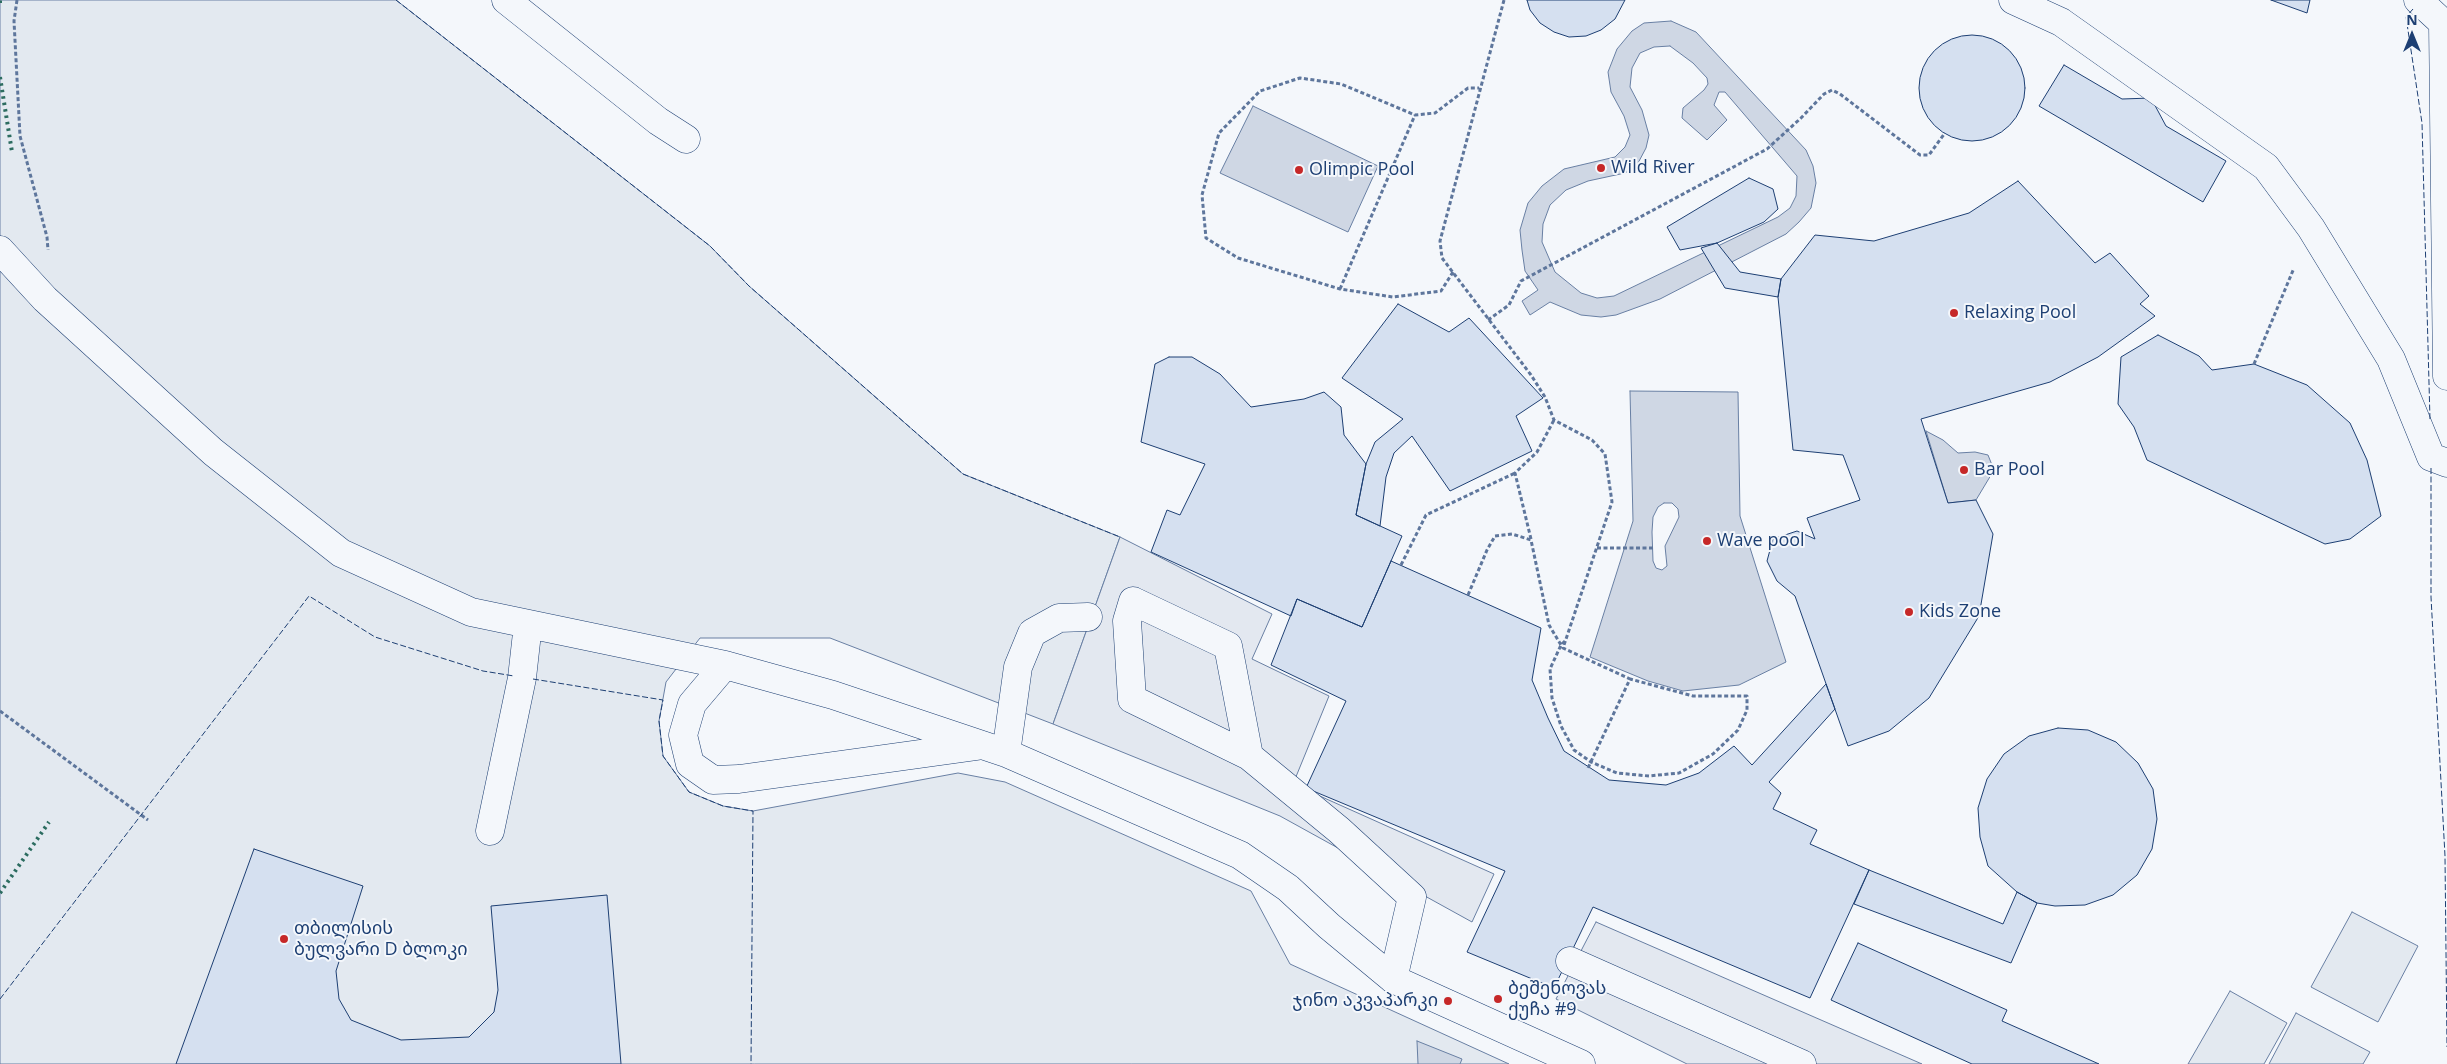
<!DOCTYPE html>
<meta charset="utf-8">
<style>
body{margin:0}
#map{position:relative;width:2447px;height:1064px;overflow:hidden;background:#f4f7fb;font-family:"Open Sans",sans-serif}
canvas{display:block}
.north{position:absolute;left:2387px;top:10px;width:50px;height:50px;-webkit-text-stroke:4px #f4f7fb;paint-order:stroke;rotate:0deg;font-size:14px;font-weight:700;line-height:20px;text-align:center;color:#1d3f73}
.north::after{content:'';display:block;margin:auto;width:18px;height:22px;background:#1d3f73;clip-path:polygon(50% 0,100% 100%,50% 72%,0 100%)}
</style>
<div id="map">
<canvas width="2447" height="1064"></canvas>
<div class="north">N</div>
</div>
<script>
const g = document.querySelector('canvas').getContext('2d');
g.lineJoin = 'round';
function fill(path, color) {
  g.fillStyle = color;
  g.fill(path, 'evenodd');
}
function poly(rows) {
  const path = new Path2D();
  for (const r of rows) {
    if (r.length === 3) {
      path.moveTo(r[0] + r[2], r[1]);
      path.arc(r[0], r[1], r[2], 0, 2 * Math.PI);
      continue;
    }
    path.moveTo(r[0], r[1]);
    for (let i = 2; i < r.length; i += 2) path.lineTo(r[i], r[i + 1]);
  }
  return path;
}
function trace(path, color, width, dash) {
  g.strokeStyle = color;
  g.lineWidth = width;
  g.lineCap = dash ? 'butt' : 'round';
  g.setLineDash(dash || []);
  g.stroke(path);
}
function drawText(font, color, halo, rows, align = 'center') {
  g.font = font + ' "Open Sans","Noto Sans Georgian",sans-serif';
  g.lineWidth = 4;
  g.setLineDash([]);
  g.textBaseline = 'middle';
  g.strokeStyle = halo;
  g.fillStyle = color;
  for (const [text, x, y, turn = 0] of rows) {
    g.save();
    g.translate(x, y);
    g.rotate((+turn || 0) * Math.PI / 180);
    g.textAlign = isNaN(turn) ? turn : align;
    if (halo) g.strokeText(text, 0, 0);
    g.fillText(text, 0, 0);
    g.restore();
  }
}
const green = poly([
 [0,0,396,0,710,246,749,286,963,474,1120,537,1053,724,830,638,700,638,666,682,659,721,663,756,689,792,723,806,753,811,958,773,1005,782,1251,891,1290,964,1509,1064,0,1064,0,0],
 [2352,912,2418,946,2378,1022,2311,987,2352,912],
 [2230,991,2287,1023,2264,1064,2188,1064,2230,991],
 [2296,1013,2370,1052,2363,1064,2269,1064,2296,1013]
]);
fill(green, '#e3e9f0');
trace(green, '#687fa3', 1);
const parking = poly([
 [1120,537,1272,614,1252,659,1329,696,1293,784,1494,874,1472,922,1280,816,1053,724,1120,537],
 [1596,922,1922,1064,1687,1064,1556,999,1596,922]
]);
fill(parking, '#e3e8f0');
trace(parking, '#687fa3', 1);
const water = poly([
 [1671,21,1696,32,1806,150,1813,166,1816,183,1811,208,1799,222,1786,234,1660,299,1616,315,1601,317,1581,315,1550,302,1530,315,1522,301,1538,290,1525,271,1522,250,1520,230,1528,203,1542,186,1564,169,1615,157,1625,147,1630,135,1624,116,1611,92,1608,72,1617,49,1632,31,1644,23,1671,21],
 [1670,46,1693,63,1707,78,1708,84,1704,90,1683,108,1682,118,1707,140,1727,120,1714,105,1719,92,1725,92,1797,176,1796,196,1790,208,1778,217,1614,296,1597,298,1581,293,1555,272,1542,242,1543,224,1550,205,1566,190,1588,181,1625,173,1637,165,1646,148,1649,135,1642,110,1630,87,1632,68,1640,53,1654,47,1670,46],
 [1253,106,1378,166,1348,232,1220,173,1253,106],
 [1630,391,1738,392,1740,516,1786,662,1739,685,1683,691,1648,681,1590,657,1633,521,1630,391],
 [1664,503,1672,503,1678,509,1679,517,1665,546,1667,566,1662,570,1656,568,1653,561,1652,532,1653,517,1658,507,1664,503],
 [1926,431,1943,440,1958,453,1975,452,1988,455,1994,470,1976,500,1948,503,1926,431],
 [1417,1041,1462,1059,1460,1064,1418,1064,1417,1041]
]);
fill(water, '#cfd7e4');
trace(water, '#687fa3', 1);
const building = poly([
 [1527,0,1625,0,1615,19,1601,30,1586,36,1569,37,1554,32,1540,23,1530,10,1527,0],
 [2271,0,2310,0,2307,13,2271,0],
 [1972,88,53],
 [2064,65,2122,99,2151,98,2166,126,2226,161,2203,202,2039,106,2064,65],
 [1749,178,1773,189,1778,209,1764,222,1717,243,1680,250,1667,227,1749,178],
 [2018,181,2095,263,2110,253,2149,296,2140,304,2155,316,2098,357,2050,382,1921,419,1948,503,1976,500,1993,534,1979,616,1929,698,1889,731,1848,746,1795,596,1777,581,1767,561,1773,539,1797,531,1815,539,1807,518,1860,500,1843,455,1793,450,1778,297,1781,279,1815,235,1874,241,1969,213,2018,181],
 [1717,243,1740,272,1781,279,1778,297,1725,288,1701,248,1717,243],
 [1398,304,1449,332,1469,318,1543,398,1516,416,1532,451,1450,491,1412,436,1394,453,1386,477,1380,526,1356,515,1366,464,1375,442,1403,419,1342,378,1398,304],
 [2158,335,2199,356,2212,370,2254,364,2307,385,2350,423,2367,460,2381,516,2350,539,2325,544,2147,460,2134,427,2118,404,2121,357,2158,335],
 [1169,357,1192,357,1220,374,1251,407,1304,399,1324,392,1341,407,1344,435,1366,464,1356,515,1402,536,1362,627,1297,599,1291,616,1151,552,1167,510,1180,515,1205,464,1141,442,1155,364,1169,357],
 [1391,561,1541,628,1532,680,1548,718,1564,751,1609,780,1666,785,1699,773,1734,746,1752,765,1826,684,1835,709,1769,782,1781,793,1773,809,1817,830,1810,844,1869,870,1810,998,1593,907,1554,988,1467,952,1505,871,1306,788,1346,701,1271,665,1297,599,1362,627,1391,561],
 [2058,728,2088,730,2116,742,2138,763,2153,789,2157,819,2152,849,2137,875,2113,895,2085,905,2055,906,2037,903,2017,892,1988,866,1980,837,1978,808,1987,779,2004,754,2029,736,2058,728],
 [254,849,363,886,336,971,339,999,351,1020,401,1040,469,1037,494,1012,498,990,491,906,607,895,621,1064,176,1064,254,849],
 [1869,870,2003,924,2017,892,2037,903,2011,963,1854,904,1869,870],
 [1858,943,2007,1010,2002,1021,2099,1064,1972,1064,1831,1000,1858,943]
]);
fill(building, '#d5e0f0');
trace(building, '#1d3f73', 1);
const minor = poly([
 [506,0,658,121,686,139],
 [2013,0,2061,22,2266,167,2311,228,2391,359,2431,457,2447,463],
 [2418,0,2443,23,2447,376],
 [0,250,45,299,213,452,341,553,471,612,725,665,833,695,1006,753,1240,855,1288,888,1329,926,1393,979,1581,1064],
 [725,665,692,704,683,735,690,764,713,780,739,779,977,746],
 [1006,753,1018,667,1032,633,1059,618,1088,617],
 [1249,756,1132,699,1127,621,1133,601,1228,646,1249,756,1339,830,1412,897,1393,979],
 [490,831,522,678,528,624],
 [1570,961,1802,1064]
]);
trace(minor, '#1d3f73', 29);
trace(poly([
 [17,0,14,21,20,136,47,237,48,250],
 [1504,0,1440,241,1442,258,1531,375,1545,397,1554,420,1592,440,1605,454,1612,502,1563,648,1630,679,1588,768],
 [1453,272,1441,291,1393,297,1340,289,1238,258,1206,238,1202,195,1219,133,1260,91,1300,78,1341,84,1415,115,1435,113,1468,88,1479,88],
 [1340,289,1415,115],
 [1488,320,1509,305,1521,281,1767,149,1801,118,1824,94,1832,90,1840,94,1920,155,1929,155,1945,133],
 [2254,364,2294,268],
 [1531,539,1515,473,1537,452,1554,420],
 [1597,548,1653,548],
 [1401,565,1426,515,1515,473],
 [1468,595,1487,550,1495,536,1512,534,1531,540,1549,625,1561,645],
 [1565,641,1561,645,1550,669,1552,698,1561,726,1574,750,1591,762,1617,773,1649,776,1679,773,1713,754,1738,730,1747,710,1747,696,1693,696,1630,679],
 [0,711,148,820]
]), '#5e769c', 3, [4, 2.5]);
trace(minor, '#f4f7fb', 28);
trace(poly([
 [0,3,0,0],
 [0,77,12,152],
 [0,893,49,822]
]), '#2c6c60', 4, [2.5, 4]);
trace(poly([
 [396,0,710,246,749,286,963,474,1120,537],
 [2413,9,2406,17,2422,123,2430,420],
 [2431,468,2431,597,2445,856,2447,1047],
 [533,679,663,700,659,721,663,756,689,792,723,806,753,811,751,1064],
 [0,999,309,596,375,637,483,671,514,676]
]), '#1d3f73', 1, [6, 2.5]);
for (const [x, y, r, color] of [
 [1601,168,5,"#c62828"],
 [1299,170,5,"#c62828"],
 [1954,313,5,"#c62828"],
 [1964,470,5,"#c62828"],
 [1707,541,5,"#c62828"],
 [1909,612,5,"#c62828"],
 [284,939,5,"#c62828"],
 [1498,999,5,"#c62828"],
 [1448,1001,5,"#c62828"]
]) {
  const dot = new Path2D();
  dot.arc(x, y, r, 0, 2 * Math.PI);
  g.fillStyle = color;
  g.fill(dot);
  trace(dot, '#f4f7fb', 2);
}
drawText('18px', '#1d3f73', '#f4f7fb', [
 ["Wild River",1611,168],
 ["Olimpic Pool",1309,170],
 ["Relaxing Pool",1964,313],
 ["Bar Pool",1974,470],
 ["Wave pool",1717,541],
 ["Kids Zone",1919,612],
 ["თბილისის",294,929],
 ["ბულვარი D ბლოკი",294,950],
 ["ბეშენოვას",1508,989],
 ["ქუჩა #9",1508,1010],
 ["ჯინო აკვაპარკი",1438,1001,"right"]
], 'left');
</script>
